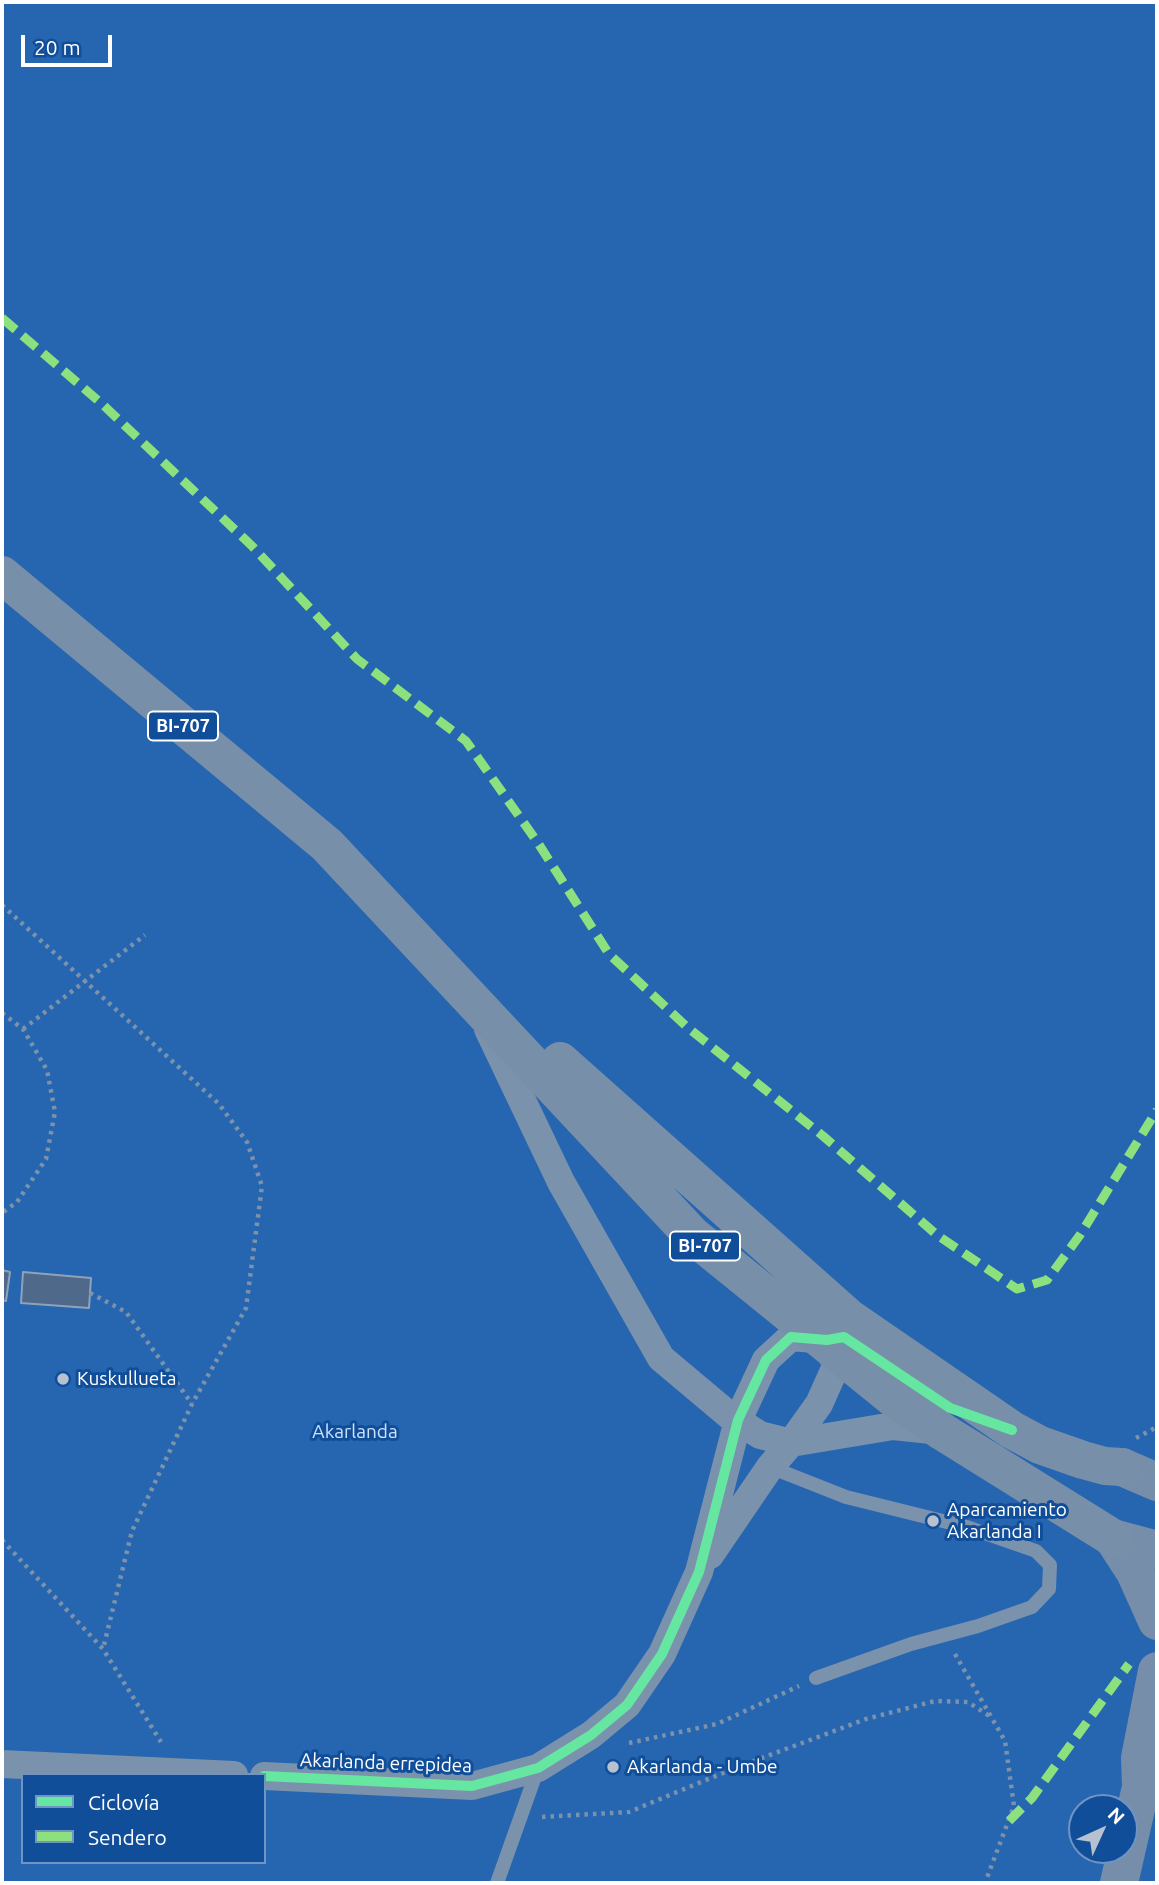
<!DOCTYPE html>
<meta charset="utf-8">
<style>
body{margin:0}
#map{position:relative;width:1159px;height:1885px;overflow:hidden;background:#30527a;font-family:Ubuntu,sans-serif}
canvas{display:block}
.frame{position:absolute;inset:0;border:4px solid #fff;pointer-events:none}
.legend{position:absolute;left:21px;top:1773px;width:245px;height:91px;box-sizing:border-box;background:#114e9a;border:2px solid #7095c2;margin:0;padding:9px 12px;list-style:none;font-size:21px;color:#fff}
.legend li{display:flex;align-items:center;gap:14px;height:35px}
.legend b{width:35px;border:2px solid #7095c2}
.north{position:absolute;left:1068px;top:1794px;width:70px;height:70px;box-sizing:border-box;background:#114e9a;border:2px solid #7095c2;border-radius:50%;rotate:45deg;font-size:19px;font-weight:700;line-height:28px;text-align:center;color:#fff}
.north::after{content:'';display:block;margin:auto;width:24px;height:32px;background:#b7c2d0;clip-path:polygon(50% 0,100% 100%,50% 72%,0 100%)}
.scale{position:absolute;left:21px;top:35px;width:91px;height:32px;box-sizing:border-box;border:4px solid #fff;border-top:0;padding-left:9px;font-size:21px;line-height:24px;white-space:nowrap;color:#fff;-webkit-text-stroke:5px #114e9a;paint-order:stroke}
</style>
<div id="map">
<canvas width="1159" height="1885"></canvas>
<div class="frame"></div>
<ul class="legend">
<li><b style="height:9px;background:#66e7a1"></b>Ciclovía</li>
<li><b style="height:9px;background:#8de07e"></b>Sendero</li>
</ul>
<div class="north">N</div>
<div class="scale">20 m</div>
</div>
<script>
const g = document.querySelector('canvas').getContext('2d');
g.lineJoin = 'round';
function fill(path, color) {
  g.fillStyle = color;
  g.fill(path, 'evenodd');
}
function poly(rows) {
  const path = new Path2D();
  for (const r of rows) {
    path.moveTo(r[0], r[1]);
    for (let i = 2; i < r.length; i += 2) path.lineTo(r[i], r[i + 1]);
  }
  return path;
}
function trace(path, color, width, dash) {
  g.strokeStyle = color;
  g.lineWidth = width;
  g.lineCap = dash ? 'butt' : 'round';
  g.setLineDash(dash || []);
  g.stroke(path);
}
function drawText(font, color, halo, rows, align = 'center') {
  g.font = font + ' Ubuntu,sans-serif';
  g.lineWidth = 6;
  g.setLineDash([]);
  g.textBaseline = 'middle';
  g.strokeStyle = halo;
  g.fillStyle = color;
  for (const [text, x, y, turn = 0] of rows) {
    g.save();
    g.translate(x, y);
    g.rotate((+turn || 0) * Math.PI / 180);
    g.textAlign = isNaN(turn) ? turn : align;
    if (halo) g.strokeText(text, 0, 0);
    g.fillText(text, 0, 0);
    g.restore();
  }
}
fill(poly([
 [2,2,1157,2,1157,1883,2,1883],
 [23,1775,264,1775,264,1862,23,1862],
 [1082,1808,1124,1808,1124,1850,1082,1850]
]), '#2665b0');
const building = poly([
 [2,1270,10,1272,6,1301,2,1300,2,1270],
 [23,1272,91,1278,89,1308,21,1303,23,1272]
]);
fill(building, '#4e6989');
trace(building, '#8fa2ba', 2);
trace(poly([
 [2,905,219,1104,247,1142,262,1186,246,1308,192,1404,132,1531,103,1649],
 [2,1013,23,1029,47,1070,55,1112,46,1159,17,1202,2,1213],
 [23,1029,145,935],
 [90,1293,126,1312,192,1404],
 [1136,1438,1157,1427],
 [2,1540,103,1649,161,1742],
 [955,1654,1005,1741,1014,1806,985,1883],
 [629,1743,717,1724,799,1686],
 [542,1817,629,1812,730,1770,866,1719,935,1701,968,1702,991,1717]
]), '#7b92ad', 4.5, [3.5, 5]);
trace(poly([
 [770,1467,846,1497,967,1527,1036,1551,1050,1565,1049,1589,1032,1607,978,1626,911,1644,816,1678],
 [497,1883,538,1768]
]), '#7b92ad', 14);
trace(poly([
 [488,1029,561,1182,661,1358,730,1416,760,1435,776,1439,791,1443,893,1426,941,1431],
 [710,1555,770,1467,791,1443,819,1404,836,1366,827,1340],
 [2,1764,234,1775],
 [264,1776,472,1786,538,1768,591,1735,627,1705,662,1654,699,1572,738,1420,766,1360,791,1337,827,1340]
]), '#7b92ad', 28);
trace(poly([
 [1122,1467,1157,1482],
 [1113,1538,1135,1572,1157,1621],
 [1113,1538,1157,1550],
 [1119,1883,1141,1787,1140,1758,1157,1671]
]), '#768ea9', 38);
trace(poly([
 [2,575,327,845,692,1235,892,1397,943,1432,1113,1538],
 [560,1061,849,1318,1012,1430,1040,1445,1083,1460,1105,1466,1122,1467]
]), '#788faa', 38);
trace(poly([
 [2,318,101,403,252,546,357,659,466,741,538,843,609,954,687,1027,823,1136,937,1235,1017,1289,1047,1280,1080,1235,1157,1110],
 [1009,1821,1032,1798,1129,1664]
]), '#8de07e', 9, [18, 9]);
trace(poly([
 [264,1776,472,1786,538,1768,591,1735,627,1705,662,1654,699,1572,738,1420,766,1360,791,1337,827,1340,844,1337,950,1408,1012,1430]
]), '#66e7a1', 10);
for (const [x, y, r, color] of [
 [63,1379,7,"#b7c2d0"],
 [933,1521,7,"#b7c2d0"],
 [613,1767,7,"#b7c2d0"]
]) {
  const dot = new Path2D();
  dot.arc(x, y, r, 0, 2 * Math.PI);
  g.fillStyle = color;
  g.fill(dot);
  trace(dot, '#114e9a', 2.5);
}
for (const [x, y, w] of [
 [183,726,70],
 [705,1246,70]
]) {
  const box = new Path2D();
  box.roundRect(x - w / 2, y - 14.5, w, 29, 5);
  g.fillStyle = '#114e9a';
  g.fill(box);
  trace(box, '#fff', 2);
}
drawText('bold 18px', '#fff', null, [
 ["BI-707",183,726],
 ["BI-707",705,1246]
]);
drawText('19px', '#fff', '#114e9a', [
 ["Kuskullueta",77,1379],
 ["Aparcamiento",947,1510],
 ["Akarlanda I",947,1532],
 ["Akarlanda - Umbe",627,1767]
], 'left');
drawText('19px', '#cce3fe', '#114e9a', [
 ["Akarlanda",355,1432]
]);
drawText('19px', '#fff', '#114e9a', [
 ["Akarlanda errepidea",386,1763,2]
]);
</script>
